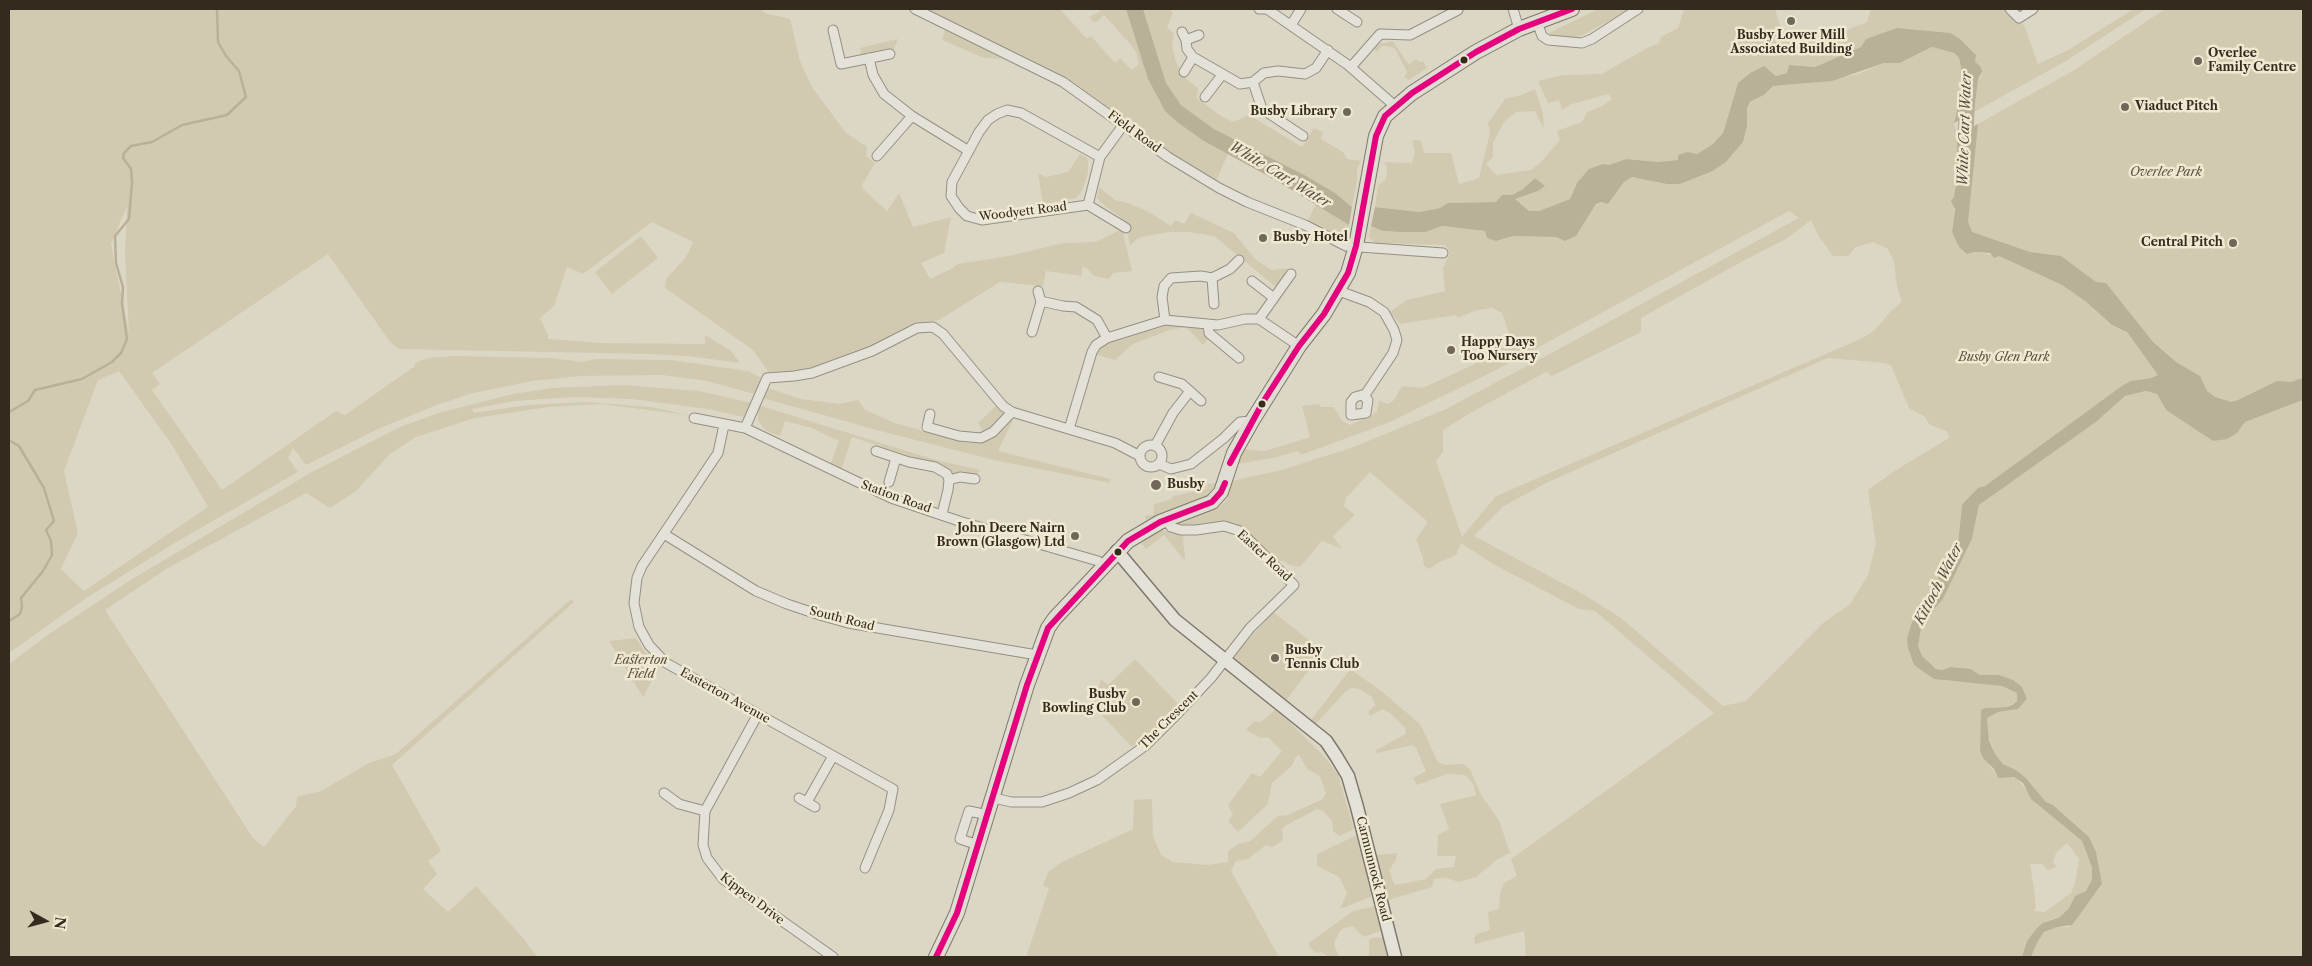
<!DOCTYPE html>
<style>
body{margin:0}
#map{position:relative;width:2312px;height:966px;overflow:hidden;background:#dcd7c4;font-family:"Libre Caslon Text",serif}
canvas{display:block}
.frame{position:absolute;inset:0;border:10px solid #342b1f;pointer-events:none}
.north{position:absolute;left:20px;top:896px;width:50px;height:50px;-webkit-text-stroke:4px #efe9d2;paint-order:stroke;rotate:97deg;font-size:14px;font-weight:700;line-height:20px;text-align:center;color:#342b1f}
.north::after{content:'';display:block;margin:auto;width:18px;height:22px;background:#342b1f;clip-path:polygon(50% 0,100% 100%,50% 72%,0 100%)}
</style>
<div id="map">
<canvas width="2312" height="966"></canvas>
<div class="frame"></div>
<div class="north">N</div>
</div>
<script>
const g = document.querySelector('canvas').getContext('2d');
g.lineJoin = 'round';
function fill(path, color) {
  g.fillStyle = color;
  g.fill(path, 'evenodd');
}
function poly(rows) {
  const path = new Path2D();
  for (const r of rows) {
    if (r.length === 3) {
      path.moveTo(r[0] + r[2], r[1]);
      path.arc(r[0], r[1], r[2], 0, 2 * Math.PI);
      continue;
    }
    path.moveTo(r[0], r[1]);
    for (let i = 2; i < r.length; i += 2) path.lineTo(r[i], r[i + 1]);
  }
  return path;
}
function trace(path, color, width, dash) {
  g.strokeStyle = color;
  g.lineWidth = width;
  g.lineCap = dash ? 'butt' : 'round';
  g.setLineDash(dash || []);
  g.stroke(path);
}
function drawText(font, color, halo, rows, align = 'center') {
  g.font = font + ' "Libre Caslon Text",serif';
  g.lineWidth = 5;
  g.setLineDash([]);
  g.textBaseline = 'middle';
  g.strokeStyle = halo;
  g.fillStyle = color;
  for (const [text, x, y, turn = 0] of rows) {
    g.save();
    g.translate(x, y);
    g.rotate((+turn || 0) * Math.PI / 180);
    g.textAlign = isNaN(turn) ? turn : align;
    if (halo) g.strokeText(text, 0, 0);
    g.fillText(text, 0, 0);
    g.restore();
  }
}
fill(poly([
 [9,9,761,9,765,13,790,19,800,61,812,87,846,133,867,147,866,156,875,163,862,185,863,189,887,211,899,193,913,227,951,217,944,253,921,263,930,279,953,268,957,264,1009,256,1063,243,1095,242,1120,230,1123,233,1132,271,1113,273,1109,279,1094,276,1087,268,1082,267,1082,276,1046,271,1043,286,1000,282,939,320,921,323,862,353,802,372,770,374,753,350,665,288,666,279,686,257,693,242,652,222,583,274,567,267,554,306,540,318,548,335,548,339,602,343,705,344,705,335,731,351,740,363,688,356,648,354,399,349,390,342,328,254,152,373,160,384,152,390,222,490,336,411,345,415,415,366,415,363,428,358,455,356,551,358,583,362,595,359,671,360,748,371,761,378,754,394,707,381,662,375,582,376,532,381,469,394,437,405,378,429,306,465,293,448,288,458,298,472,178,541,88,597,9,653],
 [127,206,125,253,129,334,111,244],
 [119,371,172,445,208,507,84,591,61,569,78,533,64,471,98,380],
 [927,9,1060,9,1087,39,1091,36,1115,63,1120,58,1132,70,1139,64,1136,52,1132,46,1104,15,1095,23,1089,17,1104,9,1126,9,1148,79,1165,111,1177,122,1228,154,1216,181,1189,166,1067,78],
 [1143,9,1169,9,1173,13,1167,27,1174,34,1172,46,1176,62,1184,77,1198,88,1197,98,1221,116,1233,122,1249,115,1302,147,1314,128,1323,132,1321,139,1343,152,1347,159,1361,161,1357,169,1357,182,1352,207,1335,193,1214,129,1181,105,1166,84],
 [1598,9,1631,9,1583,35,1573,38,1551,35,1549,33],
 [1684,9,1775,9,1785,42,1792,41,1797,44,1844,34,1849,29,1867,22,1871,9,2005,9,2019,23,2024,25,2038,64,2068,50,2134,9,2146,9,2066,61,1974,112,1978,80,1982,76,1960,39,1867,38,1861,47,1815,67,1789,65,1787,73,1776,76,1764,66,1750,73,1738,83,1723,133,1713,144,1697,154,1688,152,1678,160,1658,162,1626,159,1609,165,1577,183,1570,199,1539,211,1529,211,1514,199,1538,191,1544,186,1535,178,1523,189,1512,195,1502,195,1496,202,1448,203,1440,208,1419,212,1375,207,1378,186,1386,179,1387,167,1384,162,1412,163,1415,151,1412,142,1414,140,1421,141,1424,153,1451,153,1459,184,1479,178,1490,133,1488,123,1505,99,1521,95,1535,89,1543,113,1544,130,1535,111,1516,112,1504,122,1493,143,1493,157,1486,164,1496,175,1531,170,1541,162,1560,140,1557,131,1582,122,1587,112,1602,106,1612,99,1608,94,1572,104,1562,110,1559,100,1548,103,1538,81,1563,75,1602,74,1645,49,1659,43,1661,37,1678,28],
 [2165,9,2303,9,2303,387,2223,413,2110,305,1975,244,1962,209,1965,131,2071,72],
 [945,30,970,42,1003,59,984,58,942,40],
 [898,39,894,49,861,55,860,48],
 [1393,41,1409,65,1415,59,1420,62,1423,61,1427,68,1409,80,1404,77,1407,72,1395,49,1388,46,1382,46,1377,52,1374,50,1379,44],
 [1932,47,1954,53,1959,58,1964,82,1954,123,1957,135,1957,178,1952,232,1967,254,1975,252,1999,256,2062,285,2085,301,2112,325,2127,332,2159,375,2151,378,2131,381,2123,385,1985,486,1978,488,1962,503,1958,544,1912,622,1914,665,1948,681,1967,681,2002,686,2017,693,2017,701,2007,707,1985,708,1981,718,1980,751,1998,778,2004,776,2017,778,2038,805,2082,841,2092,867,2092,879,2086,891,2075,896,2069,908,2060,917,2051,919,2036,929,2027,941,2022,957,1526,957,1524,931,1475,944,1474,938,1477,934,1490,930,1488,912,1499,909,1500,893,1504,883,1517,876,1511,859,1714,713,1595,611,1579,609,1493,564,1461,543,1456,555,1438,563,1429,569,1424,566,1423,558,1416,539,1428,522,1370,472,1346,498,1344,506,1355,515,1333,536,1342,549,1322,541,1300,567,1289,565,1283,561,1279,561,1245,531,1175,524,1219,507,1227,499,1232,481,1281,470,1351,448,1446,409,1570,343,1799,218,1789,211,1504,366,1390,422,1301,455,1298,451,1273,458,1237,464,1244,449,1265,451,1310,437,1302,406,1319,404,1321,407,1334,407,1342,421,1350,425,1377,412,1379,401,1388,404,1394,400,1402,386,1423,388,1494,355,1506,345,1509,333,1502,313,1492,308,1477,310,1458,318,1456,315,1400,324,1390,312,1395,308,1407,300,1445,291,1443,268,1450,253,1445,245,1375,243,1369,237,1371,226,1383,231,1401,232,1426,232,1442,226,1485,231,1487,238,1496,241,1512,236,1556,237,1565,241,1576,236,1596,204,1601,202,1608,204,1624,182,1632,177,1680,184,1713,171,1726,162,1743,142,1747,127,1747,108,1751,102,1764,95,1773,86,1811,83,1858,74,1884,63,1901,63],
 [1811,220,1818,235,1833,256,1848,256,1856,247,1873,242,1888,249,1894,262,1897,287,1902,302,1891,311,1874,331,1858,340,1496,496,1462,537,1436,461,1443,452,1443,430,1472,412,1546,372,1552,376,1641,332,1641,318,1743,261,1786,239],
 [1828,358,1884,363,1891,365,1909,408,1924,416,1930,425,1947,431,1949,438,1896,470,1868,490,1876,544,1868,575,1850,604,1823,623,1746,701,1723,706,1621,618,1583,594,1474,536,1504,506,1546,483],
 [2067,843,2079,859,2075,883,2071,893,2045,912,2034,911,2036,906,2034,889,2030,864,2042,864,2048,870,2057,867,2053,862,2056,853],
 [1080,154,1087,158,1088,163,1088,173,1082,191,1076,198,1043,204,1038,173,1046,177,1068,172],
 [1099,187,1115,200,1128,203,1149,212,1171,226,1175,220,1184,224,1191,213,1234,233,1256,260,1272,270,1288,268,1276,287,1214,236,1189,232,1170,232,1146,236,1138,238,1130,246,1128,236,1130,225,1100,202,1097,197],
 [1316,204,1349,225,1347,234,1341,237,1307,222],
 [641,236,658,258,612,294,595,272],
 [1172,324,1203,329,1209,338,1203,345,1186,327,1170,330,1133,344,1115,360,1096,355,1104,344],
 [623,385,699,391,752,403,744,417,708,409,632,399,574,397,514,401,472,409,474,413,527,405,587,402,651,407,688,415,601,404,548,407,475,418,416,437,390,454,356,491,330,508,306,493,168,568,105,610,253,838,264,847,296,806,297,797,321,791,369,763,396,754,571,599,574,602,392,765,441,851,428,861,437,874,423,889,448,912,476,886,524,939,537,957,9,957,9,664,49,634,129,581,310,473,400,427,438,413,513,394,552,388],
 [765,387,801,399,840,404,858,400,865,410,895,423,968,443,983,440,1010,418,1013,420,998,451,1110,479,1110,483,994,460,884,432,759,397],
 [2146,391,2157,394,2166,410,2213,441,2237,433,2245,422,2303,400,2303,957,2031,957,2037,943,2044,932,2057,927,2069,927,2102,885,2089,837,2053,805,2046,802,2025,777,2016,770,2003,764,1995,754,1987,731,1987,718,1998,712,2018,709,2027,699,1999,675,1980,675,1971,669,1951,667,1942,670,1936,669,1922,656,1918,646,1921,629,1929,615,1943,599,1972,539,1979,505,2096,422,2125,396],
 [758,405,936,460,980,470,978,474,959,472,951,474,946,468,852,437,841,471,830,465,839,441,812,428,785,421,780,436,771,433,764,429,758,420],
 [997,405,1003,413,1002,419,984,434,978,423],
 [1217,483,1210,493,1204,499,1146,520,1145,516,1153,515,1154,504,1171,499,1173,496,1207,489,1208,484],
 [1160,530,1183,535,1185,561,1164,535,1146,549,1141,543],
 [1273,612,1323,651,1285,702,1231,659],
 [636,638,645,652,660,666,643,697,609,641],
 [1135,659,1180,706,1132,747,1093,706,1101,679,1108,685],
 [1349,671,1353,671,1380,690,1420,724,1438,762,1445,765,1463,764,1470,769,1481,795,1499,820,1510,853,1498,859,1476,877,1459,882,1446,878,1434,879,1432,887,1388,900,1376,855,1397,853,1396,860,1389,870,1395,885,1426,879,1436,869,1454,867,1456,856,1437,856,1438,835,1449,829,1440,804,1476,795,1474,785,1465,775,1447,774,1417,785,1413,778,1426,771,1416,748,1413,745,1377,753,1376,750,1406,734,1405,728,1391,714,1383,709,1370,716,1368,712,1375,705,1372,697,1359,689,1352,688,1345,692,1315,725,1310,721],
 [1276,709,1325,757,1338,775,1354,829,1339,836,1333,831,1332,821,1323,811,1317,809,1285,826,1282,829,1283,840,1276,845,1272,847,1266,845,1248,859,1236,861,1231,871,1279,957,1026,957,1049,888,1043,886,1048,872,1062,862,1133,829,1134,800,1152,799,1153,836,1161,855,1173,862,1207,865,1228,862,1228,851,1238,844,1250,841,1278,816,1288,815,1323,799,1326,793,1320,776,1307,769,1299,755,1296,757,1292,766,1272,783,1268,804,1238,832,1228,821,1233,815,1228,805,1252,773,1260,777,1282,751,1268,737,1261,738,1246,730,1254,721,1261,722],
 [1357,835,1373,896,1340,909,1347,893,1339,877,1317,866,1317,854],
 [1376,906,1382,930,1365,937,1358,932,1354,926,1344,928,1339,932,1334,944,1339,957,1329,957,1321,952,1316,953,1309,946,1309,943,1353,911],
 [1374,937,1384,938,1390,957,1366,957,1369,955,1369,940]
]), '#d2cab0');
fill(poly([
 [1126,9,1143,9,1166,83,1181,105,1214,129,1306,176,1335,193,1352,207,1349,225,1277,181,1204,141,1177,122,1165,111,1148,79],
 [1897,28,1950,33,1960,39,1976,55,1975,62,1980,66,1982,71,1978,80,1974,112,1954,123,1964,82,1959,58,1954,53,1932,47,1900,63,1884,63,1832,81,1773,86,1764,95,1750,102,1747,108,1747,127,1743,142,1726,162,1713,171,1680,184,1667,184,1632,177,1624,182,1608,204,1601,202,1596,204,1576,236,1565,241,1556,237,1513,236,1496,241,1487,238,1485,231,1442,226,1426,232,1401,232,1383,231,1371,226,1375,207,1419,212,1440,208,1448,203,1496,202,1502,195,1512,195,1523,189,1535,178,1545,186,1538,191,1515,199,1529,211,1539,211,1570,199,1577,183,1589,169,1603,164,1609,165,1626,159,1658,162,1678,160,1678,155,1688,152,1697,154,1713,144,1723,133,1738,83,1750,73,1764,66,1776,76,1787,73,1789,65,1815,67,1861,47,1866,39],
 [1978,124,1968,222,1972,232,2030,252,2061,256,2096,282,2106,283,2153,342,2176,362,2200,376,2207,391,2215,397,2231,402,2238,400,2277,381,2291,382,2303,378,2303,400,2245,422,2237,433,2227,439,2213,441,2166,410,2157,394,2146,391,2125,396,2096,422,1979,505,1972,539,1943,599,1929,615,1921,629,1918,646,1922,656,1936,669,1942,670,1951,667,1971,669,1980,675,1999,675,2013,680,2022,687,2027,699,2018,709,1998,712,1987,718,1989,740,1995,754,2003,764,2016,770,2025,777,2046,802,2053,805,2089,837,2096,852,2102,884,2072,925,2057,927,2044,932,2037,943,2031,957,2022,957,2027,941,2036,929,2043,923,2060,917,2069,908,2075,896,2086,891,2092,879,2092,868,2087,854,2082,841,2031,799,2023,783,2014,777,1998,778,1994,769,1983,758,1980,751,1981,710,1985,708,2007,707,2012,705,2017,701,2017,693,2002,686,1934,679,1914,665,1908,648,1907,639,1912,622,1958,544,1962,504,1978,488,1985,486,2123,385,2131,381,2151,378,2158,375,2127,332,2112,325,2085,301,2062,285,1999,256,1994,258,1990,253,1975,252,1967,254,1959,247,1952,232,1955,209,1951,201,1954,197,1957,178,1957,135]
]), '#b9b098');
trace(poly([
 [9,412,28,401,35,390,82,379,112,362,121,353,127,339,122,303,123,287,116,263,115,236,129,219,132,182,131,169,123,158,124,153,131,146,152,142,182,125,227,115,246,97,239,71,226,56,218,42,217,9],
 [9,440,19,446,44,488,54,521,46,530,51,541,52,555,43,571,21,598,22,607,20,614,9,621]
]), '#b9b098', 2.5);
trace(poly([
 [1965,152,1967,96]
]), '#b9b098', 16);
const street = poly([
 [915,9,1063,82,1168,157,1219,188,1247,202,1305,225,1346,246,1443,253],
 [1259,9,1267,9,1348,65,1395,106],
 [1337,9,1357,22],
 [1513,9,1519,29],
 [2010,9,2019,18,2033,9],
 [1537,22,1542,36,1548,40,1582,43,1592,39,1638,9],
 [1291,25,1301,9],
 [833,30,841,64,890,54],
 [1182,32,1186,40,1199,35],
 [1186,40,1187,49,1193,57,1240,84,1253,82,1264,73,1278,71,1305,74,1316,68,1328,50],
 [869,58,873,75,884,94,912,116,969,151],
 [1351,67,1380,34,1410,35,1458,10],
 [1184,72,1193,57],
 [1253,82,1262,109,1303,136],
 [1205,97,1222,75],
 [877,156,912,116],
 [1100,157,1021,113,1007,110,997,114,988,120,979,132,952,182,951,196,959,208,967,216,982,220,1088,205,1100,157,1124,124],
 [1088,205,1126,228],
 [1212,278,1214,304],
 [1252,281,1274,298],
 [1038,291,1041,302],
 [1339,291,1369,302,1384,312,1394,330,1397,340,1393,353,1365,395],
 [1259,319,1291,274],
 [1165,320,1162,297,1164,286,1171,278,1201,276,1212,278,1230,269,1239,260],
 [1208,324,1209,333,1239,358],
 [1032,332,1041,302,1045,302,1063,306,1076,307,1097,320,1107,338,1165,320,1218,325,1245,319,1259,319,1299,346],
 [1159,377,1182,384,1201,401],
 [1362,395,1368,400,1366,413,1351,415,1351,402,1355,397,1362,395],
 [930,414,927,427,959,436,981,438,993,432,1012,412],
 [694,418,745,428,891,498,959,521,1098,561,1103,566],
 [724,425,718,453,642,566,637,578,634,603,639,627,649,645,666,663,893,789,889,810,865,868],
 [745,428,767,378,794,376,812,373,872,351,917,328,933,327,943,334,1003,406,1012,412,1115,443,1140,456],
 [1069,429,1092,352,1096,345,1107,338],
 [1151,456,11],
 [1155,446,1173,413,1190,391],
 [876,451,909,462,935,467,947,474,949,480,948,490,942,514],
 [1159,464,1171,469,1191,464,1224,438,1240,422,1252,421],
 [949,480,960,477,975,479],
 [889,482,896,458],
 [664,534,756,591,787,604,823,616,848,623,1037,655],
 [758,714,705,811,703,845,707,858,723,879,833,957],
 [664,793,679,804,705,811],
 [799,798,815,807],
 [994,798,1011,802,1042,802,1069,793,1097,780,1128,758,1146,745,1178,713,1211,678,1250,628,1294,585,1240,531,1224,526,1196,530,1181,530,1171,527,1166,519],
 [807,802,833,756],
 [978,845,960,839,969,811,988,815]
]);
const secondary = poly([
 [1117,551,1175,620,1326,741,1336,756,1348,776,1357,807,1395,957]
]);
const primary = poly([
 [936,957,957,913,1027,685,1048,628,1055,618,1128,541,1160,522,1212,502,1221,492,1234,453,1252,421,1299,346,1324,314,1348,273,1356,246,1376,136,1385,116,1412,93,1476,52,1519,29,1572,9]
]);
trace(street, '#939084', 11);
trace(secondary, '#7c786d', 15);
trace(primary, '#7c786d', 16);
trace(street, '#e4e1d8', 9);
trace(secondary, '#e4e1d8', 12);
trace(primary, '#dfddd2', 14);
trace(poly([
 [1230,463,1263,402,1299,346,1324,314,1348,273,1356,246,1376,136,1385,116,1412,93,1476,52,1519,29,1572,9],
 [936,957,957,913,1027,685,1048,628,1128,541,1160,522,1212,502,1221,492,1225,483]
]), '#e5007d', 6);
for (const [x, y, r, color] of [
 [1791,21,5,"#6f6759"],
 [1464,60,4.5,"#342b1f"],
 [2198,61,5,"#6f6759"],
 [2125,107,5,"#6f6759"],
 [1347,112,5,"#6f6759"],
 [1263,238,5,"#6f6759"],
 [2233,243,5,"#6f6759"],
 [1451,350,5,"#6f6759"],
 [1262,404,4.5,"#342b1f"],
 [1156,485,6,"#6f6759"],
 [1075,536,5,"#6f6759"],
 [1118,552,4.5,"#342b1f"],
 [1275,658,5,"#6f6759"],
 [1136,702,5,"#6f6759"]
]) {
  const dot = new Path2D();
  dot.arc(x, y, r, 0, 2 * Math.PI);
  g.fillStyle = color;
  g.fill(dot);
  trace(dot, '#efe9d2', 2);
}
drawText('bold 12px', '#342b1f', '#efe9d2', [
 ["Busby Lower Mill",1791,36,"center"],
 ["Associated Building",1791,50,"center"],
 ["Overlee",2208,54],
 ["Family Centre",2208,68],
 ["Viaduct Pitch",2135,107],
 ["Busby Library",1337,112,"right"],
 ["Busby Hotel",1273,238],
 ["Central Pitch",2223,243,"right"],
 ["Happy Days",1461,343],
 ["Too Nursery",1461,357],
 ["Busby",1167,485],
 ["John Deere Nairn",1065,529,"right"],
 ["Brown (Glasgow) Ltd",1065,543,"right"],
 ["Busby",1285,651],
 ["Tennis Club",1285,665],
 ["Busby",1126,695,"right"],
 ["Bowling Club",1126,709,"right"]
], 'left');
drawText('12px', '#342b1f', '#efe9d2', [
 ["Field Road",1134,132,36],
 ["Woodyett Road",1023,212,-7],
 ["Station Road",896,497,20],
 ["Easter Road",1264,556,43],
 ["South Road",842,619,14],
 ["Easterton Avenue",725,696,29],
 ["The Crescent",1169,720,-45],
 ["Carmunnock Road",1373,869,76],
 ["Kippen Drive",752,899,37]
]);
drawText('italic 12px', '#59503f', '#efe9d2', [
 ["Overlee Park",2166,173],
 ["Busby Glen Park",2004,358],
 ["Easterton",641,661],
 ["Field",641,675]
]);
drawText('italic 14px', '#574e3e', '#efe9d2', [
 ["White Cart Water",1965,129,-88],
 ["White Cart Water",1280,175,31],
 ["Kittoch Water",1939,584,-63]
]);
</script>
